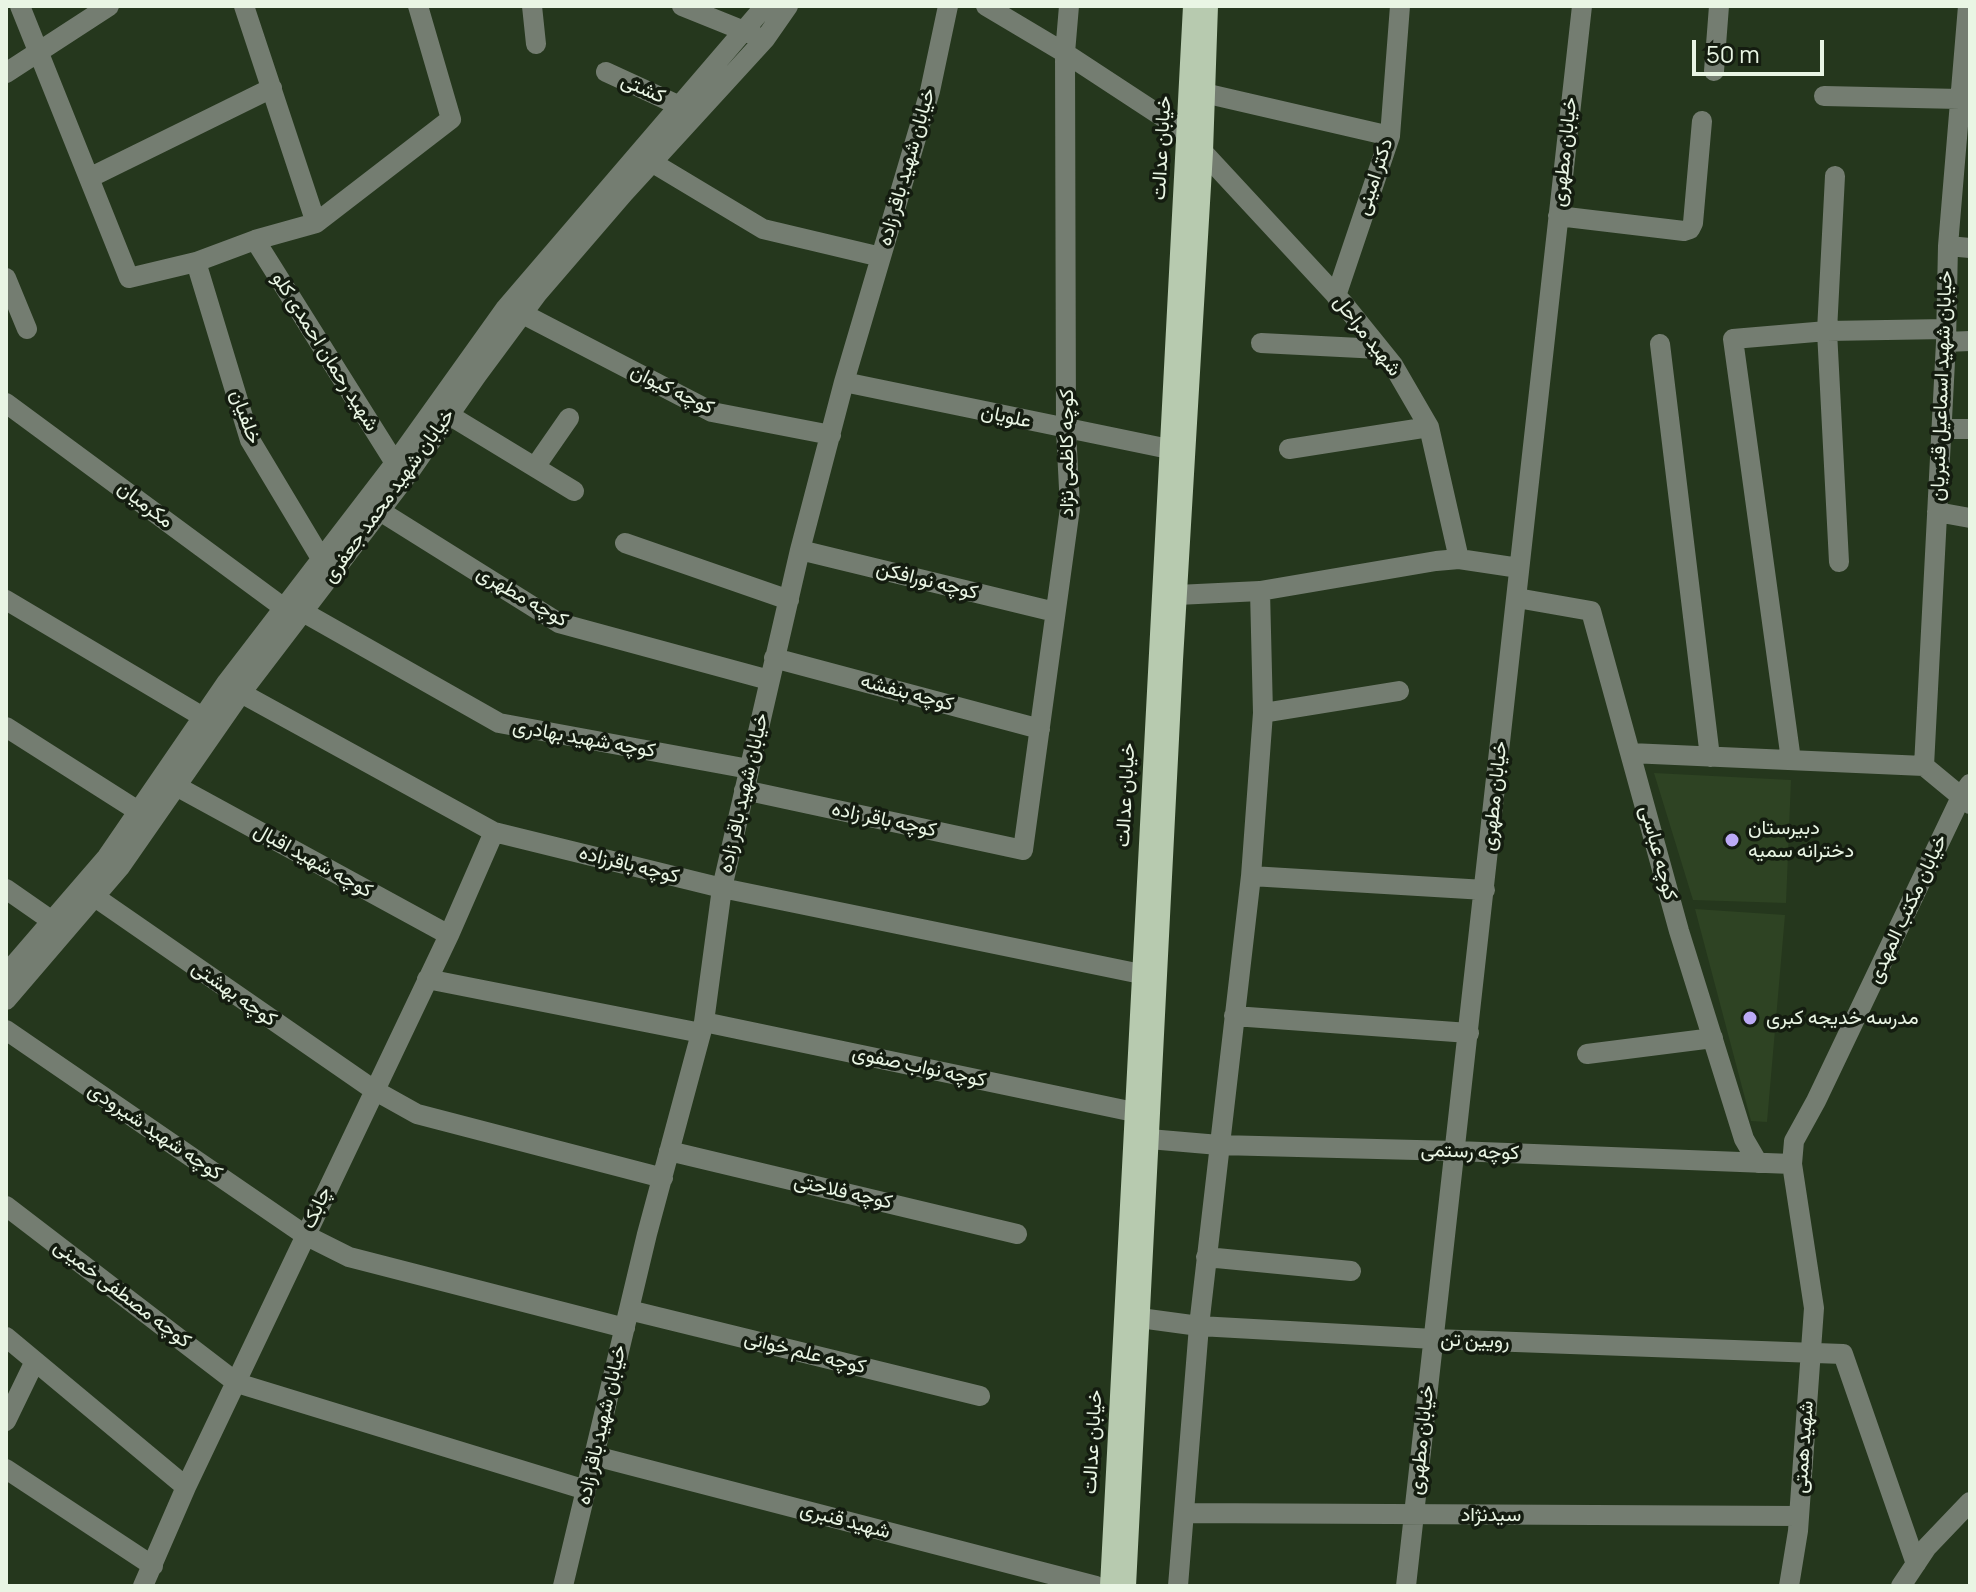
<!DOCTYPE html>
<meta charset="utf-8">
<style>
body{margin:0}
#map{position:relative;width:1976px;height:1592px;overflow:hidden;background:#25371d;font-family:Manrope,sans-serif}
canvas{display:block}
.frame{position:absolute;inset:0;border:8px solid #e9f5e4;pointer-events:none}
.scale{position:absolute;left:1692px;top:40px;width:132px;height:36px;box-sizing:border-box;border:4px solid #e9f5e4;border-top:0;padding-left:10px;font-size:24px;line-height:28px;white-space:nowrap;color:#e9f5e4;-webkit-text-stroke:6px #141c10;paint-order:stroke}
</style>
<div id="map">
<canvas width="1976" height="1592"></canvas>
<div class="frame"></div>
<div class="scale">50 m</div>
</div>
<script>
const g = document.querySelector('canvas').getContext('2d');
g.lineJoin = 'round';
function fill(path, color) {
  g.fillStyle = color;
  g.fill(path, 'evenodd');
}
function poly(rows) {
  const path = new Path2D();
  for (const r of rows) {
    path.moveTo(r[0], r[1]);
    for (let i = 2; i < r.length; i += 2) path.lineTo(r[i], r[i + 1]);
  }
  return path;
}
function trace(path, color, width, dash) {
  g.strokeStyle = color;
  g.lineWidth = width;
  g.lineCap = dash ? 'butt' : 'round';
  g.setLineDash(dash || []);
  g.stroke(path);
}
function drawText(font, color, halo, rows, align = 'center') {
  g.font = font + ' Manrope,Vazirmatn,sans-serif';
  g.lineWidth = 7;
  g.setLineDash([]);
  g.textBaseline = 'middle';
  g.strokeStyle = halo;
  g.fillStyle = color;
  for (const [text, x, y, turn = 0] of rows) {
    g.save();
    g.translate(x, y);
    g.rotate((+turn || 0) * Math.PI / 180);
    g.textAlign = isNaN(turn) ? turn : align;
    if (halo) g.strokeText(text, 0, 0);
    g.fillText(text, 0, 0);
    g.restore();
  }
}
fill(poly([
 [1654,773,1791,780,1786,903,1693,900],
 [1695,909,1785,915,1767,1122,1751,1121]
]), '#2e4323');
trace(poly([
 [20,6,129,278,196,262,255,240,316,223,451,119,418,6],
 [244,6,316,223],
 [532,6,536,44],
 [682,6,754,35],
 [986,6,1065,53,1187,133],
 [1714,71,1719,6],
 [606,72,680,106],
 [6,73,109,6],
 [1204,93,1390,136],
 [1824,96,1960,99],
 [1203,152,1343,303,1393,365,1429,427,1459,559],
 [653,163,763,229,881,257],
 [1835,176,1827,331,1839,562],
 [89,178,272,88],
 [1558,216,1684,231,1690,229,1693,223,1702,121],
 [255,240,395,463],
 [1948,246,1970,248],
 [196,262,250,440,322,560],
 [6,278,27,329],
 [1336,296,1390,136,1400,6],
 [523,314,712,412,831,435],
 [1946,342,1970,341],
 [1261,343,1380,349],
 [1660,344,1710,757],
 [844,382,1169,449],
 [6,403,284,608],
 [449,415,574,491],
 [1941,429,1970,429],
 [1289,449,1429,427],
 [535,467,569,418],
 [380,511,559,623,769,680],
 [1937,512,1970,518],
 [625,543,789,600],
 [800,550,1055,612],
 [1177,595,1260,591,1436,561,1459,559,1519,568],
 [1517,598,1591,611,1679,931,1744,1139,1758,1163],
 [6,600,203,717],
 [303,612,499,723,749,769],
 [774,658,1040,729],
 [241,693,494,832,722,888,1141,974],
 [1263,713,1399,691],
 [6,727,138,811],
 [1630,753,1924,766,1970,804],
 [1791,760,1733,339,1827,331,1946,329],
 [1924,766,1946,342,1948,246,1968,6],
 [176,786,449,935],
 [744,790,1023,850,1070,508,1066,430,1065,53,1069,6],
 [1251,876,1485,890],
 [6,889,52,921],
 [95,897,374,1090,417,1114,663,1178],
 [6,974,107,857,227,682,395,463,505,309,765,6],
 [427,979,701,1033],
 [6,1000,120,867,241,693,408,474,477,375,537,294,624,193,765,39,788,6],
 [1234,1016,1469,1033],
 [704,1022,1134,1112],
 [6,1030,305,1235,349,1257,625,1328],
 [1587,1054,1713,1038],
 [1149,1139,1219,1145,1456,1151,1792,1164],
 [669,1151,1017,1234],
 [6,1206,237,1383,586,1490],
 [1206,1257,1351,1271],
 [629,1310,980,1396],
 [1140,1318,1199,1326,1434,1339,1843,1354,1916,1564],
 [6,1337,186,1487],
 [6,1421,35,1361],
 [595,1456,1096,1586],
 [6,1469,153,1566],
 [1184,1513,1799,1516],
 [143,1586,186,1487,449,935,494,832],
 [563,1586,647,1234,704,1022,722,888,800,550,844,382,930,91,948,6],
 [1178,1586,1199,1326,1251,876,1263,713,1260,591],
 [1406,1586,1582,6],
 [1789,1586,1798,1531,1814,1308,1792,1164,1794,1141,1816,1101,1962,795,1970,784],
 [1901,1586,1927,1547,1970,1502]
]), '#747d71', 20);
trace(poly([
 [1110,1586,1193,6],
 [1126,1586,1173,660,1203,152,1208,6]
]), '#b7caaf', 20);
for (const [x, y, r, color] of [
 [1732,840,8,"#bcaaf6"],
 [1750,1018,8,"#bcaaf6"]
]) {
  const dot = new Path2D();
  dot.arc(x, y, r, 0, 2 * Math.PI);
  g.fillStyle = color;
  g.fill(dot);
  trace(dot, '#141c10', 3);
}
drawText('20px', '#e9f5e4', '#141c10', [
 ["کشتی",643,89,24],
 ["خیابان عدالت",1162,148,-87],
 ["خیابان مطهری",1565,152,-84],
 ["خیابان شهید باقر زاده",907,167,-74],
 ["دکتر امینی",1375,177,-72],
 ["شهید مراحل",1367,336,52],
 ["شهید رحمان احمدی کلو",325,352,58],
 ["خیابان شهید اسماعیل قنبریان",1942,386,-88],
 ["کوچه کیوان",672,390,26],
 ["خلفیان",245,417,70],
 ["علویان",1006,417,12],
 ["کوچه کاظمی نژاد",1067,453,-90],
 ["خیابان شهید محمد جعفری",389,496,-54],
 ["مکرمیان",145,505,37],
 ["کوچه نورافکن",927,581,14],
 ["کوچه مطهری",522,597,30],
 ["کوچه بنفشه",907,693,15],
 ["کوچه شهید بهادری",584,739,10],
 ["خیابان شهید باقر زاده",744,793,-77],
 ["خیابان عدالت",1126,795,-87],
 ["خیابان مطهری",1495,796,-84],
 ["کوچه باقر زاده",884,820,12],
 ["کوچه عباسی",1658,853,75],
 ["کوچه شهید اقبال",313,861,29],
 ["کوچه باقرزاده",629,865,14],
 ["خیابان مکتب المهدی",1908,909,-65],
 ["کوچه بهشتی",234,994,35],
 ["کوچه نواب صفوی",919,1067,12],
 ["کوچه شهید شیرودی",155,1132,34],
 ["کوچه رستمی",1470,1152,2],
 ["کوچه فلاحتی",843,1192,13],
 ["چابک",317,1208,-65],
 ["کوچه مصطفی خمینی",122,1294,37],
 ["رویین تن",1475,1341,2],
 ["کوچه علم خوانی",805,1353,14],
 ["خیابان شهید باقر زاده",602,1425,-77],
 ["خیابان مطهری",1422,1440,-84],
 ["خیابان عدالت",1093,1442,-87],
 ["شهید همتی",1804,1447,-86],
 ["سیدنژاد",1491,1515],
 ["شهید قنبری",845,1521,15]
]);
drawText('20px', '#e9f5e4', '#141c10', [
 ["دبیرستان",1748,828],
 ["دخترانه سمیه",1748,851],
 ["مدرسه خدیجه کبری",1766,1018]
], 'left');
</script>
